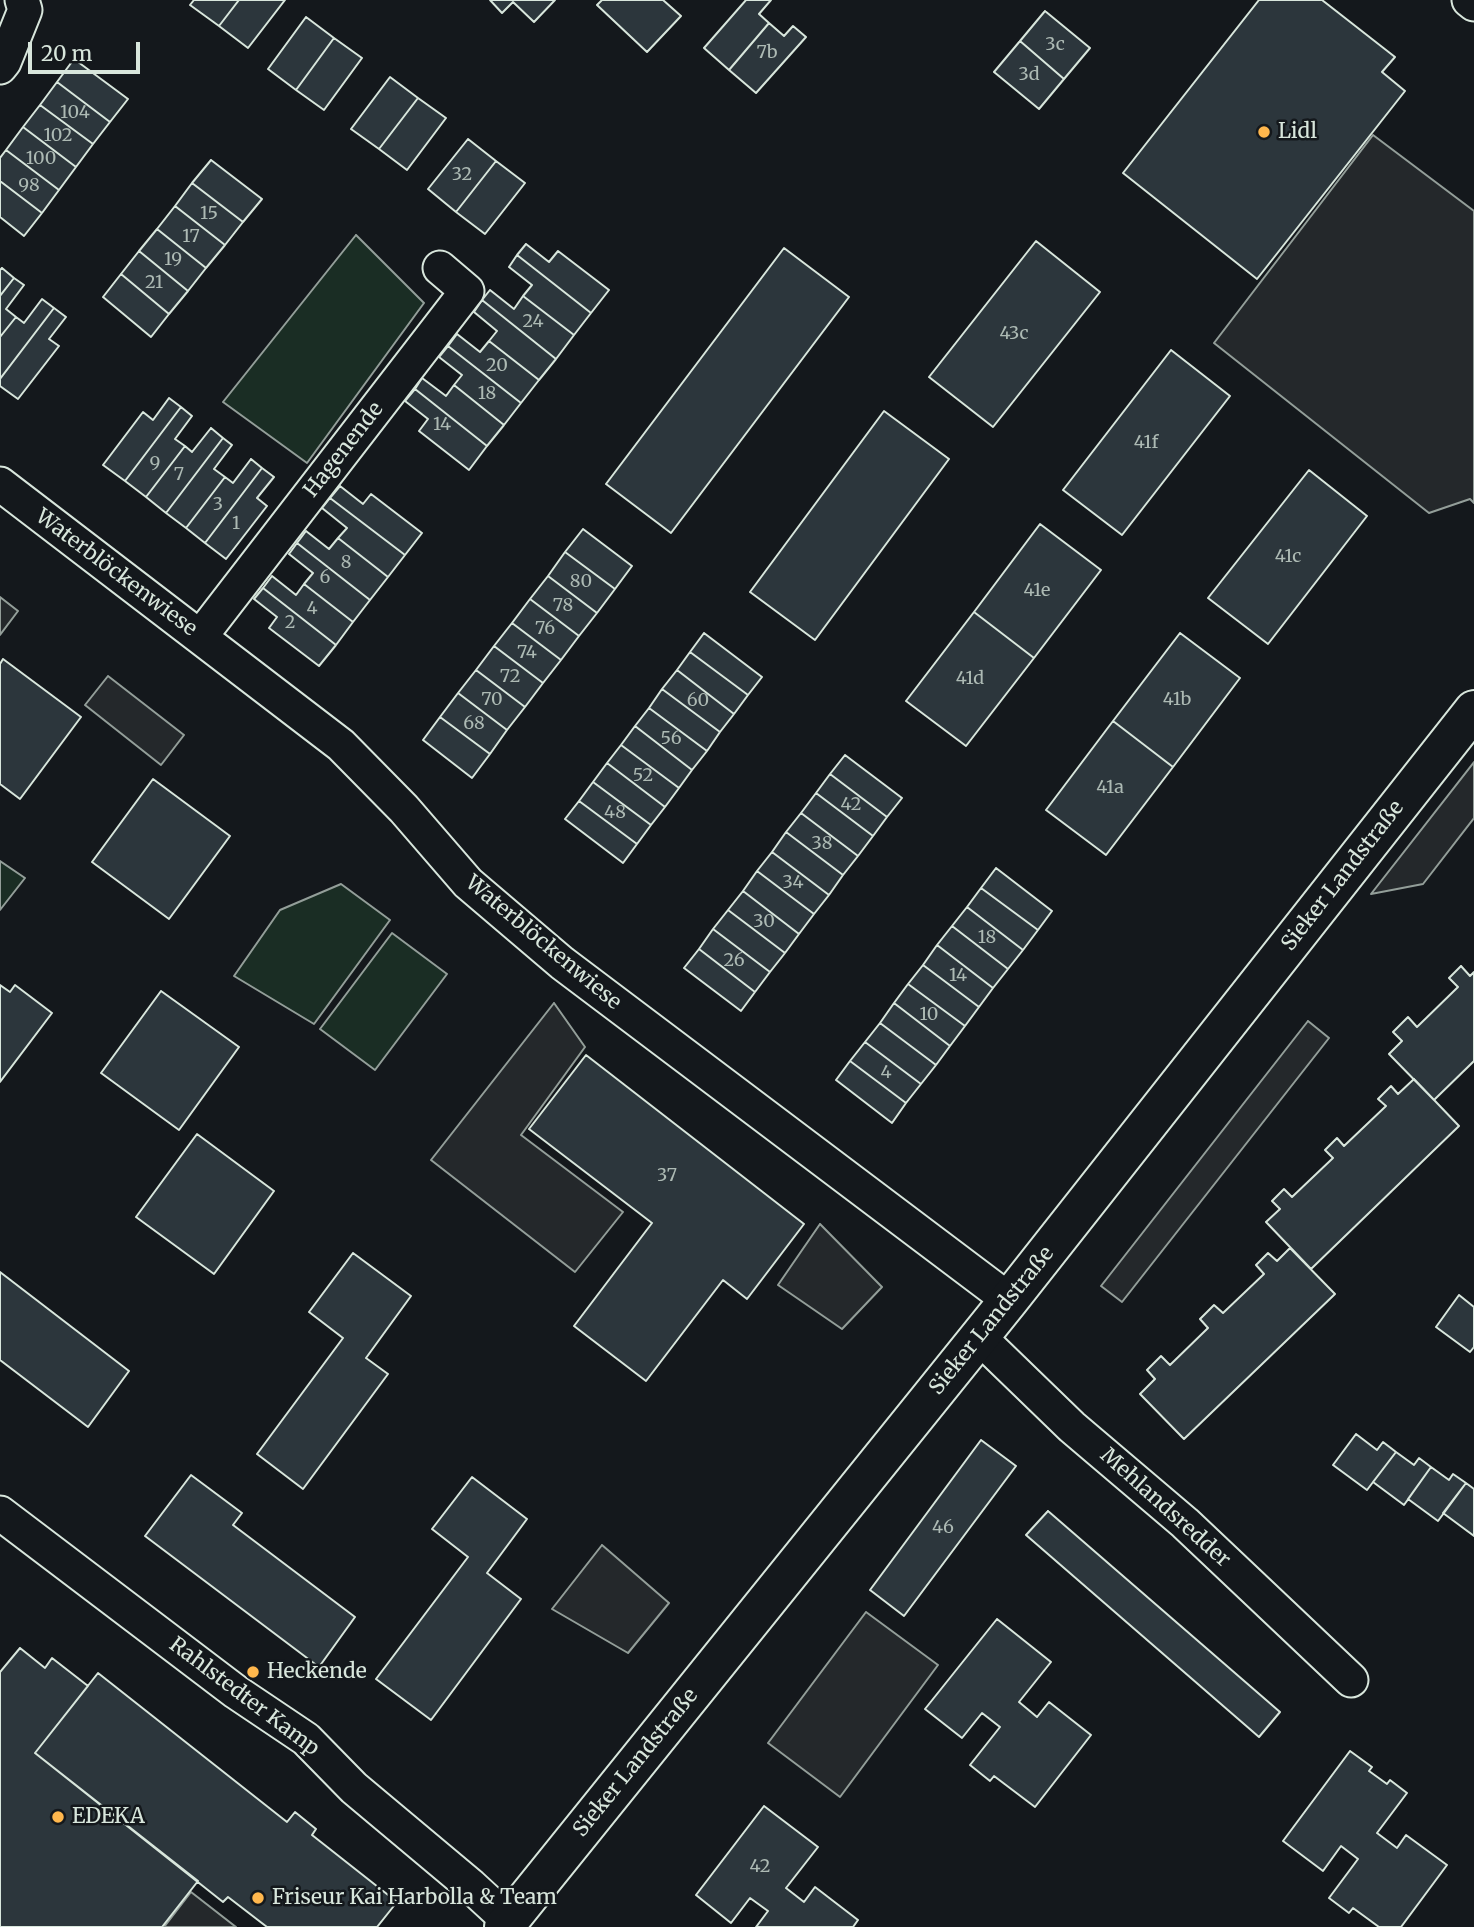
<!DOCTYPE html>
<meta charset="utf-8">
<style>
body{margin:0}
#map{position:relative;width:1474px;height:1927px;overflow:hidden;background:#14181c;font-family:Merriweather,serif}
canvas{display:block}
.scale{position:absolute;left:28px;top:42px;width:112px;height:32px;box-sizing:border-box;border:4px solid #d8e6dc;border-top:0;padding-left:9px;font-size:21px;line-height:24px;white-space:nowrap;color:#d8e6dc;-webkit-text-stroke:5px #14181c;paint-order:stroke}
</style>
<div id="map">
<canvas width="1474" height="1927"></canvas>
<div class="scale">20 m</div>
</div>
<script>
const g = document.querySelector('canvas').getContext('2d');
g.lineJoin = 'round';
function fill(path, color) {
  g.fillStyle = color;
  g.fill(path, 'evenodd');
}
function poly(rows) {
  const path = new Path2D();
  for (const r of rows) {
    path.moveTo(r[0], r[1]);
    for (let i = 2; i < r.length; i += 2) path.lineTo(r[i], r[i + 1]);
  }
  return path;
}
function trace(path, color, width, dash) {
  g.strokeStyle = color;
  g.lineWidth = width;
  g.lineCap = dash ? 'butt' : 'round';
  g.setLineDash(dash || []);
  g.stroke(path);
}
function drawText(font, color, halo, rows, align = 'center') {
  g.font = font + ' Merriweather,serif';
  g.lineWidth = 5;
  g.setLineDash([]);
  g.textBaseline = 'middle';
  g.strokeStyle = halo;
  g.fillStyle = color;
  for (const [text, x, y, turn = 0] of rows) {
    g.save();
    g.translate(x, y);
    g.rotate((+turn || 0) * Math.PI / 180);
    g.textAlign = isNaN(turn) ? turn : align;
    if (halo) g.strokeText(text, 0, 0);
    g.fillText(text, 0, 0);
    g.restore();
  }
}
const green = poly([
 [356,235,424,303,307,463,223,402,356,235],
 [0,861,25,878,0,910,0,861],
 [341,884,390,920,314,1024,234,976,280,910,341,884],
 [392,933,447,974,375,1070,320,1029,392,933]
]);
fill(green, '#1a2d24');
trace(green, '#939e99', 2);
const parking = poly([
 [1373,135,1474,211,1474,503,1470,499,1429,513,1214,343,1373,135],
 [0,597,18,611,0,635,0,597],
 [108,676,184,735,161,765,85,705,108,676],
 [1474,762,1474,818,1423,884,1371,894,1474,762],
 [554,1003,585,1047,521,1135,623,1212,575,1272,431,1160,554,1003],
 [1308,1021,1329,1038,1122,1302,1101,1286,1308,1021],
 [820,1224,882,1287,842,1329,778,1285,820,1224],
 [602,1545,669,1603,628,1653,552,1609,602,1545],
 [866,1612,938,1665,840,1797,768,1743,866,1612],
 [191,1892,236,1927,164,1927,191,1892]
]);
fill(parking, '#24282b');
trace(parking, '#939e99', 2);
const building = poly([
 [194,0,239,0,219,26,190,5,194,0],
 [239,0,285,0,248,48,219,26,239,0],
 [490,0,555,0,534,22,513,2,502,13,490,0],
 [602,0,663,0,681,16,647,52,597,5,602,0],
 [746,0,771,0,759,14,769,23,729,70,704,48,746,0],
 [1259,0,1322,0,1395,57,1382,72,1405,91,1257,279,1123,173,1259,0],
 [1045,11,1090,48,1064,79,1020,41,1045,11],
 [306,17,334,38,296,90,268,69,306,17],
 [769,23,784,36,793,26,806,37,756,93,729,70,769,23],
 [334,38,362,58,324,110,296,90,334,38],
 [1020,41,1064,79,1039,109,994,72,1020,41],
 [74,59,128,99,110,122,57,82,74,59],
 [390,77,418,98,379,149,351,129,390,77],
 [57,82,110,122,93,144,40,105,57,82],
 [418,98,446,118,407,170,379,149,418,98],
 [40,105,93,144,76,167,23,127,40,105],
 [23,127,76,167,59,190,6,150,23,127],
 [468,139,496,161,456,212,428,189,468,139],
 [6,150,59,190,42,213,0,181,0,158,6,150],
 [211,160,262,199,243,222,192,183,211,160],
 [496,161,525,183,485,234,456,212,496,161],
 [0,181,42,213,24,236,0,217,0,181],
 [192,183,243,222,225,245,175,206,192,183],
 [175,206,225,245,206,268,157,229,175,206],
 [157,229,206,268,188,291,139,251,157,229],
 [1036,241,1100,292,993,427,929,377,1036,241],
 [526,244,549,262,558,251,609,290,591,313,517,255,526,244],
 [784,248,849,297,671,533,606,484,784,248],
 [139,251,188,291,169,314,121,274,139,251],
 [517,255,591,313,574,335,523,296,532,285,509,267,517,255],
 [2,268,14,278,0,296,0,270,2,268],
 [121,274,169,314,151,337,103,297,121,274],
 [14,278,24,285,6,309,16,317,0,337,0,296,14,278],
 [490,290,514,309,523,296,574,335,556,359,482,300,490,290],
 [42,299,54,308,0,379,0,337,16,317,24,323,42,299],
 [482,300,556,359,539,380,489,341,497,331,474,312,482,300],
 [54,308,66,317,49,339,59,346,18,399,0,386,0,379,54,308],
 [457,334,480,352,489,341,539,380,521,403,448,346,457,334],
 [448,346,521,403,504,425,454,385,462,375,439,357,448,346],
 [1171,350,1230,396,1122,535,1063,490,1171,350],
 [422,378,446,396,454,385,504,425,487,446,415,389,422,378],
 [415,389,487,446,469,470,419,431,428,419,405,401,415,389],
 [169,398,181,407,125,481,103,465,143,412,153,420,169,398],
 [181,407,192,416,175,439,185,446,146,497,125,481,181,407],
 [884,411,949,459,815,640,750,592,884,411],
 [211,428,223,438,166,513,146,497,185,446,192,452,211,428],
 [223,438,232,445,214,469,225,477,186,528,166,513,223,438],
 [251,459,262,468,205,543,186,528,225,477,233,483,251,459],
 [262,468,274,477,257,498,267,506,226,559,205,543,262,468],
 [1309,470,1367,516,1268,644,1208,598,1309,470],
 [340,486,363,504,371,494,422,533,405,555,330,498,340,486],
 [330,498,405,555,388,577,338,538,347,528,322,508,330,498],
 [1040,524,1101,570,1034,658,974,612,1040,524],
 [583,529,632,566,615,589,565,552,583,529],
 [306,531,329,549,338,538,388,577,370,600,297,543,306,531],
 [297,543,370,600,353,622,304,584,313,573,289,554,297,543],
 [565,552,615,589,597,613,548,576,565,552],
 [272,576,296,595,304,584,353,622,336,645,263,588,272,576],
 [548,576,597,613,579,636,530,599,548,576],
 [263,588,336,645,319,666,269,628,277,617,254,599,263,588],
 [530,599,579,636,561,660,512,623,530,599],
 [974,612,1034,658,966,746,906,701,974,612],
 [512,623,561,660,543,683,494,646,512,623],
 [704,633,762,677,748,695,690,652,704,633],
 [1180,633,1240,678,1173,767,1113,721,1180,633],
 [494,646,543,683,525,707,476,670,494,646],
 [690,652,748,695,734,714,677,670,690,652],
 [3,659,81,717,20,799,0,784,0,664,3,659],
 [476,670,525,707,507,730,458,693,476,670],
 [677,670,734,714,720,732,662,689,677,670],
 [662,689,720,732,707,751,649,708,662,689],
 [458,693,507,730,490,754,440,717,458,693],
 [649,708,707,751,692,770,635,726,649,708],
 [440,717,490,754,472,778,423,740,440,717],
 [1113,721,1173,767,1106,855,1046,810,1113,721],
 [635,726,692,770,679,788,621,745,635,726],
 [621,745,679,788,665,807,607,763,621,745],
 [845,755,902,798,887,817,830,774,845,755],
 [607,763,665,807,651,825,593,782,607,763],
 [830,774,887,817,873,836,816,793,830,774],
 [153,779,230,836,169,919,92,862,153,779],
 [593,782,651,825,637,844,579,801,593,782],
 [816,793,873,836,858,856,801,813,816,793],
 [579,801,637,844,623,863,565,819,579,801],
 [801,813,858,856,843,875,786,832,801,813],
 [786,832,843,875,829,895,772,852,786,832],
 [772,852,829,895,814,914,757,871,772,852],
 [996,868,1052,911,1038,930,981,888,996,868],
 [757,871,814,914,799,934,743,891,757,871],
 [981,888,1038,930,1023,950,967,907,981,888],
 [743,891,799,934,785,953,728,910,743,891],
 [967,907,1023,950,1008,969,952,926,967,907],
 [728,910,785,953,770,972,713,929,728,910],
 [952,926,1008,969,993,988,937,945,952,926],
 [713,929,770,972,755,992,699,949,713,929],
 [937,945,993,988,979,1007,923,965,937,945],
 [699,949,755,992,741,1011,684,968,699,949],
 [923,965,979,1007,965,1026,908,984,923,965],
 [1461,966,1470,976,1474,972,1474,1061,1434,1100,1389,1054,1402,1041,1393,1032,1408,1017,1417,1027,1458,987,1449,978,1461,966],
 [908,984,965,1026,950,1046,894,1003,908,984],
 [0,985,10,992,15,985,52,1013,0,1082,0,985],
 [161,991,239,1047,179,1130,101,1073,161,991],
 [894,1003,950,1046,936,1065,880,1023,894,1003],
 [880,1023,936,1065,921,1084,865,1042,880,1023],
 [865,1042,921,1084,906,1103,850,1061,865,1042],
 [586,1055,804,1224,747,1299,723,1280,646,1381,574,1326,652,1223,529,1129,586,1055],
 [850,1061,906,1103,892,1123,836,1080,850,1061],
 [1414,1079,1459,1126,1311,1269,1266,1222,1280,1209,1272,1201,1284,1189,1292,1197,1333,1158,1325,1150,1337,1138,1344,1146,1386,1106,1378,1099,1391,1086,1398,1094,1414,1079],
 [197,1134,274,1191,214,1274,136,1217,197,1134],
 [1290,1248,1335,1294,1184,1439,1140,1394,1155,1379,1147,1370,1161,1356,1170,1365,1208,1328,1200,1319,1214,1305,1223,1313,1264,1274,1256,1265,1268,1253,1277,1261,1290,1248],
 [353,1253,411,1296,366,1358,388,1374,303,1489,257,1454,343,1338,309,1312,353,1253],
 [0,1272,129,1371,88,1427,0,1360,0,1272],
 [1459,1295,1474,1307,1474,1347,1470,1352,1436,1327,1459,1295],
 [1356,1434,1377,1450,1383,1442,1396,1452,1367,1490,1333,1465,1356,1434],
 [981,1440,1016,1466,904,1616,870,1590,981,1440],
 [1396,1452,1414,1465,1419,1458,1431,1467,1404,1505,1373,1482,1396,1452],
 [1431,1467,1449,1480,1453,1474,1466,1483,1438,1521,1408,1499,1431,1467],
 [191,1475,242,1513,233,1525,355,1617,319,1667,145,1536,191,1475],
 [472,1477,527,1519,487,1573,521,1599,431,1720,376,1679,468,1557,432,1529,472,1477],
 [1466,1483,1474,1489,1474,1536,1443,1513,1466,1483],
 [1048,1511,1280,1712,1259,1737,1026,1535,1048,1511],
 [997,1619,1051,1662,1019,1702,1037,1717,1049,1702,1091,1735,1035,1807,994,1776,990,1781,970,1765,1000,1727,982,1713,962,1738,925,1709,997,1619],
 [20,1648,45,1668,52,1658,88,1686,35,1753,198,1881,162,1927,0,1927,0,1672,20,1648],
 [98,1673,287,1822,295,1812,316,1829,312,1835,397,1902,377,1927,267,1927,228,1897,223,1902,35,1753,98,1673],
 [1350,1751,1372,1767,1369,1771,1387,1784,1390,1780,1407,1793,1377,1833,1397,1848,1406,1835,1447,1865,1401,1927,1379,1927,1353,1908,1349,1913,1329,1898,1358,1859,1341,1846,1323,1871,1283,1841,1350,1751],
 [764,1806,818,1847,786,1888,804,1902,815,1887,858,1920,853,1927,756,1927,768,1911,750,1898,731,1923,696,1895,764,1806]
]);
fill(building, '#2c363c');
trace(building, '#d8e6dc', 2);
const minor = poly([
 [1469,0,1474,4],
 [0,67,4,62,25,10,22,0],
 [0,484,341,745,404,809,468,883,562,963,1009,1300],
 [200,637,467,291,440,268],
 [979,1337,1072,1427,1185,1523,1351,1680],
 [0,1513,236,1692,306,1739,354,1788,471,1886,509,1921]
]);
const secondary = poly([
 [504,1927,1009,1300,1474,710]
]);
trace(minor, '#d8e6dc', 37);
trace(secondary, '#d8e6dc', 42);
trace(minor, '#14181c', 33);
trace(secondary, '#14181c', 38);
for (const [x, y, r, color] of [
 [1264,132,7,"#ffb74d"],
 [253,1672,7,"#ffb74d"],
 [58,1817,7,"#ffb74d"],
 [258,1898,7,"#ffb74d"]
]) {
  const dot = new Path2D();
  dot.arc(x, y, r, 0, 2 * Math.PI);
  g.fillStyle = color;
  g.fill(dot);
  trace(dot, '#14181c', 2.5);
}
drawText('18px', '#adbab4', null, [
 ["3c",1055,45],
 ["7b",767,53],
 ["3d",1029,75],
 ["104",75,113],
 ["102",58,136],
 ["100",41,159],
 ["32",462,175],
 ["98",29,186],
 ["15",209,214],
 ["17",191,237],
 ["19",173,260],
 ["21",154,283],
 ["24",533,322],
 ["43c",1014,334],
 ["20",497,366],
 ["18",487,394],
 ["14",442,425],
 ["41f",1146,443],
 ["9",155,464],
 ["7",179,475],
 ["3",218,505],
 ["1",236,524],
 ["41c",1288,557],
 ["8",346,563],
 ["6",325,578],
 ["80",581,582],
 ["41e",1037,591],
 ["78",563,606],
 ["4",312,609],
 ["2",290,623],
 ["76",545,629],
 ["74",527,653],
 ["72",510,677],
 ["41d",970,679],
 ["70",492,700],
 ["41b",1177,700],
 ["60",698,701],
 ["68",474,724],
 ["56",671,739],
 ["52",643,776],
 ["41a",1110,788],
 ["42",851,805],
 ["48",615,813],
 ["38",822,844],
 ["34",793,883],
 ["30",764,922],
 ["18",987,938],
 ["26",734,961],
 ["14",958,976],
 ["10",929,1015],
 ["4",886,1073],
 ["37",667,1176],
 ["46",943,1528],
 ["42",760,1867]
]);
drawText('21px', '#d8e6dc', '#14181c', [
 ["Lidl",1278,132],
 ["Heckende",267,1672],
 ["EDEKA",72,1817],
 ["Friseur Kai Harbolla & Team",272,1898]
], 'left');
drawText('21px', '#d8e6dc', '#14181c', [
 ["Hagenende",344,450,-52],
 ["Waterblöckenwiese",116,573,37],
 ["Sieker Landstraße",1343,876,-52],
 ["Waterblöckenwiese",543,943,40],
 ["Sieker Landstraße",992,1321,-51],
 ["Mehlandsredder",1165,1508,42],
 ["Rahlstedter Kamp",244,1697,37],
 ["Sieker Landstraße",636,1763,-51]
]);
</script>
